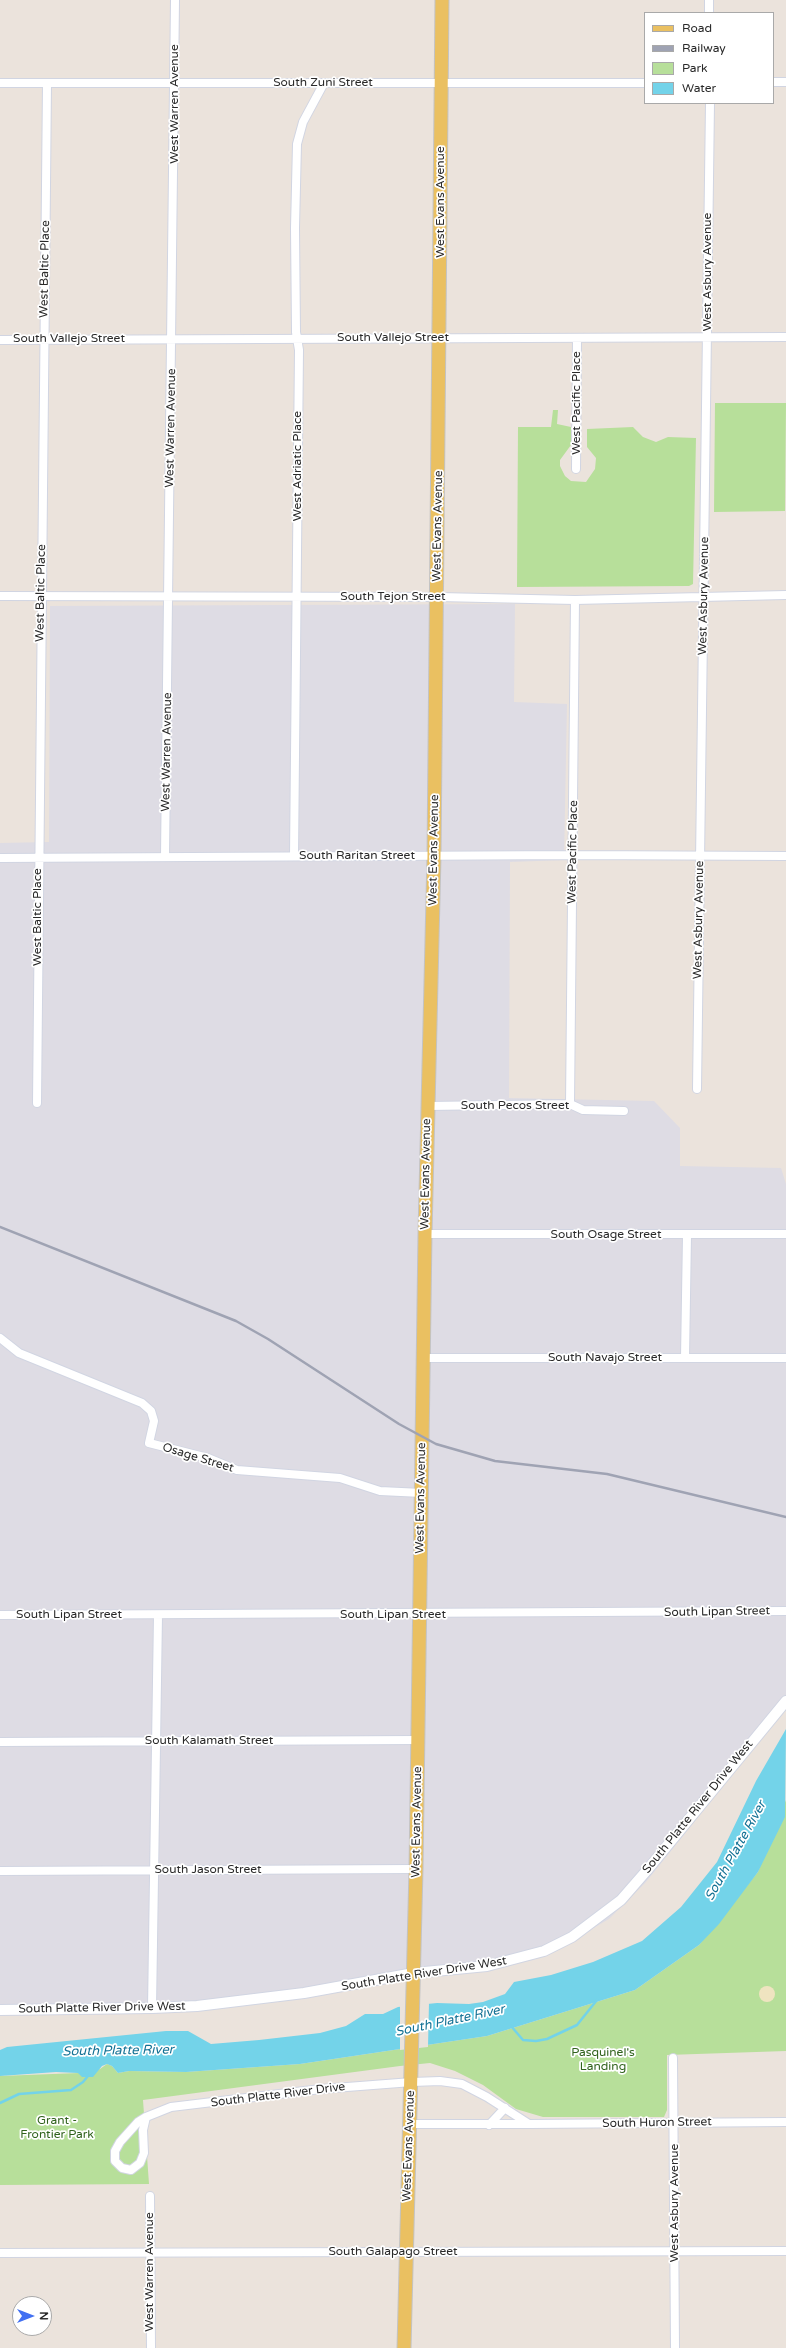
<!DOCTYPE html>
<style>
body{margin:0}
#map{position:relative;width:786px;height:2348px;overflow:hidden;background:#ebe3dc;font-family:"Varela Round",sans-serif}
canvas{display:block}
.legend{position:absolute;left:644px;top:12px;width:130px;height:92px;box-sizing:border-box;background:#fff;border:1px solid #a9a9a9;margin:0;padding:5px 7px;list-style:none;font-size:12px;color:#292929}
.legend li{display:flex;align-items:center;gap:8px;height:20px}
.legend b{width:20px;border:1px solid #a9a9a9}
.north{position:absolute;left:12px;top:2296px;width:40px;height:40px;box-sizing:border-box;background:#fff;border:1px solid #a9a9a9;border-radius:50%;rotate:90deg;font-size:11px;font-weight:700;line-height:16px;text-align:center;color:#292929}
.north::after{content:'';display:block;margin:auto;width:14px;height:18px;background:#4270f2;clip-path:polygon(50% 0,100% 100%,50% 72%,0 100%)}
</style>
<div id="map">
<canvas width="786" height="2348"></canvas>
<ul class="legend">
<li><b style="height:5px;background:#eac061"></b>Road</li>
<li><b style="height:5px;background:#9fa3b3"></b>Railway</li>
<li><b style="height:11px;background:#b7df9a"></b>Park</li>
<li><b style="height:11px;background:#73d3e9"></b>Water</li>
</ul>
<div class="north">N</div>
</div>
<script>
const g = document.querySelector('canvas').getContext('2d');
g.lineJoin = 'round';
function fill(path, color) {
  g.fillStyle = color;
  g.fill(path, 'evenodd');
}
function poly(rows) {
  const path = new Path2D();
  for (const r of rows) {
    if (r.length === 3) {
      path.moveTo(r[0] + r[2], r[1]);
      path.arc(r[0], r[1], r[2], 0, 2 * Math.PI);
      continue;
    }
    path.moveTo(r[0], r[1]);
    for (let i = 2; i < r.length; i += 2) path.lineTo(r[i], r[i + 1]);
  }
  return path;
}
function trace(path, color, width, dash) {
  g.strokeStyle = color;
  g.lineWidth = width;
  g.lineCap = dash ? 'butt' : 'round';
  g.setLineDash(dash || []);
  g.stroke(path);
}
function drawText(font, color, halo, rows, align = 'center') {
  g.font = font + ' "Varela Round",sans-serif';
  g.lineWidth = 3.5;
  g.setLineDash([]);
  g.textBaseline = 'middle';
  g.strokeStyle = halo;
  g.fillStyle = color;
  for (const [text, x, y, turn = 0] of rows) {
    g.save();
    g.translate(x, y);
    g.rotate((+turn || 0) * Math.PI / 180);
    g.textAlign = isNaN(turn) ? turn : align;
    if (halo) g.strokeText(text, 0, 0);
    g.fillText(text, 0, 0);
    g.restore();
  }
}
fill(poly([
 [515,604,514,702,567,704,564,860,510,862,509,1098,654,1101,680,1128,680,1166,781,1168,786,1184,786,1708,646,1882,609,1919,566,1944,514,1963,153,2014,0,2013,0,843,49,842,50,606]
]), '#dedce4');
fill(poly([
 [715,403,786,403,785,511,714,512],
 [553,410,558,410,557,424,571,427,571,445,560,460,560,466,565,476,571,481,586,482,595,469,596,458,587,447,587,429,633,427,643,437,656,442,668,437,696,438,693,584,689,586,517,587,518,427,551,427],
 [786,1800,786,2051,667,2055,667,2110,664,2117,543,2117,516,2109,483,2085,455,2071,430,2063,400,2066,143,2100,149,2184,0,2185,0,2076,79,2073,100,2069,107,2064,112,2066,118,2073,129,2071,186,2072,300,2064,487,2036,635,1990,699,1945,758,1872]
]), '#b7df9a');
fill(poly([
 [767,1994,8]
]), '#efe4c0');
fill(poly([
 [786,1729,785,1817,758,1872,719,1924,699,1945,635,1990,487,2036,300,2064,186,2072,129,2071,118,2073,112,2066,107,2064,102,2066,93,2077,82,2077,78,2073,56,2072,0,2076,0,2050,7,2047,166,2031,188,2031,211,2044,259,2040,320,2033,346,2026,365,2014,383,2014,398,2007,437,2003,469,2004,483,2002,505,1994,514,1982,551,1975,593,1962,642,1941,681,1907,717,1862,756,1781]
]), '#73d3e9');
fill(poly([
 [429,2002,428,2047,400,2050,400,2005]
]), '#ebe3dc');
trace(poly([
 [511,2026,523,2040,536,2041,547,2039,577,2025,597,2000],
 [0,2103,19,2094,71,2090,83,2082,88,2076]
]), '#73d3e9', 2.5);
const minor = poly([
 [709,0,709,13],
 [773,82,786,82],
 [0,83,645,83],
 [0,340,786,337],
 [576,469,577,338],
 [0,596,439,597,575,600,786,595],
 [165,856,175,0],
 [294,856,299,350,296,332,295,228,297,144,303,122,324,83],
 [0,858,573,855,786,856],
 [697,1089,710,103],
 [37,1103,47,83],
 [570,1104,575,600],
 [428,1106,570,1104,583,1110,624,1111],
 [425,1234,786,1234],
 [0,1338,19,1353,142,1403,151,1411,154,1421,149,1443,208,1458,237,1470,340,1478,380,1491,422,1493],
 [424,1358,786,1358],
 [685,1358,687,1235],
 [0,1615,786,1611],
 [0,1742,418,1740],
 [0,1871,416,1869],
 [152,2008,158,1615],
 [673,2058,675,2348],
 [146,2117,143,2130,144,2153,140,2163,131,2170,122,2168,115,2161,115,2151,120,2142,138,2122,146,2117,171,2107,321,2089,412,2082,440,2081,462,2084,487,2097,529,2124,786,2122],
 [410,2124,529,2124],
 [489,2125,505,2108],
 [150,2196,151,2348],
 [0,2253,786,2251]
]);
const tertiary = poly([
 [0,2010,152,2008,197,2006,304,1993,414,1973,487,1966,544,1951,572,1937,621,1900,648,1869,786,1701]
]);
const primary = poly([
 [404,2348,416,1869,425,1234,434,856,442,0]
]);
trace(minor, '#d1d5e2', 10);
trace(tertiary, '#d1d5e2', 12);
trace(primary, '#c3c3c3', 15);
trace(minor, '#fff', 8);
trace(tertiary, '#fff', 10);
trace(primary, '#eac061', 13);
trace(poly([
 [0,1227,236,1321,268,1339,399,1424,436,1444,495,1461,607,1474,786,1517]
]), '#9fa3b3', 2.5);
drawText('12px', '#292929', '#fff', [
 ["South Zuni Street",323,83],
 ["West Warren Avenue",175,104,-90],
 ["West Evans Avenue",441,202,-90],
 ["West Baltic Place",45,269,-89],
 ["West Asbury Avenue",708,272,-90],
 ["South Vallejo Street",393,338],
 ["South Vallejo Street",69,339],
 ["West Pacific Place",577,403,-90],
 ["West Warren Avenue",171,428,-89],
 ["West Adriatic Place",298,466,-90],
 ["West Evans Avenue",438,526,-89],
 ["West Baltic Place",41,593,-89],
 ["West Asbury Avenue",704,596,-89],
 ["South Tejon Street",393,597],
 ["West Warren Avenue",167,752,-89],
 ["West Evans Avenue",434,850,-89],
 ["West Pacific Place",573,852,-89],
 ["South Raritan Street",357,856],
 ["West Baltic Place",38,917,-90],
 ["West Asbury Avenue",699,920,-89],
 ["South Pecos Street",515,1106],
 ["West Evans Avenue",426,1174,-89],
 ["South Osage Street",606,1235],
 ["South Navajo Street",605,1358],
 ["Osage Street",198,1458,17],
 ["West Evans Avenue",421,1498,-89],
 ["South Lipan Street",717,1612,-1],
 ["South Lipan Street",69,1615],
 ["South Lipan Street",393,1615],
 ["South Kalamath Street",209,1741],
 ["South Platte River Drive West",698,1807,-51],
 ["West Evans Avenue",417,1822,-89],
 ["South Jason Street",208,1870],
 ["South Platte River Drive West",424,1974,-9],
 ["South Platte River Drive West",102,2008,-1],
 ["South Platte River Drive",278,2095,-7],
 ["South Huron Street",657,2123,-1],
 ["West Evans Avenue",409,2146,-88],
 ["West Asbury Avenue",675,2203,-90],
 ["South Galapago Street",393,2252],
 ["West Warren Avenue",150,2272,-90]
]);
drawText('12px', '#31631d', '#fff', [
 ["Pasquinel's",603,2053],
 ["Landing",603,2067],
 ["Grant -",57,2121],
 ["Frontier Park",57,2135]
]);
drawText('italic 13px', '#137194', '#fff', [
 ["South Platte River",736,1851,-61],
 ["South Platte River",450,2021,-12],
 ["South Platte River",118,2051,-1]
]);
</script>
